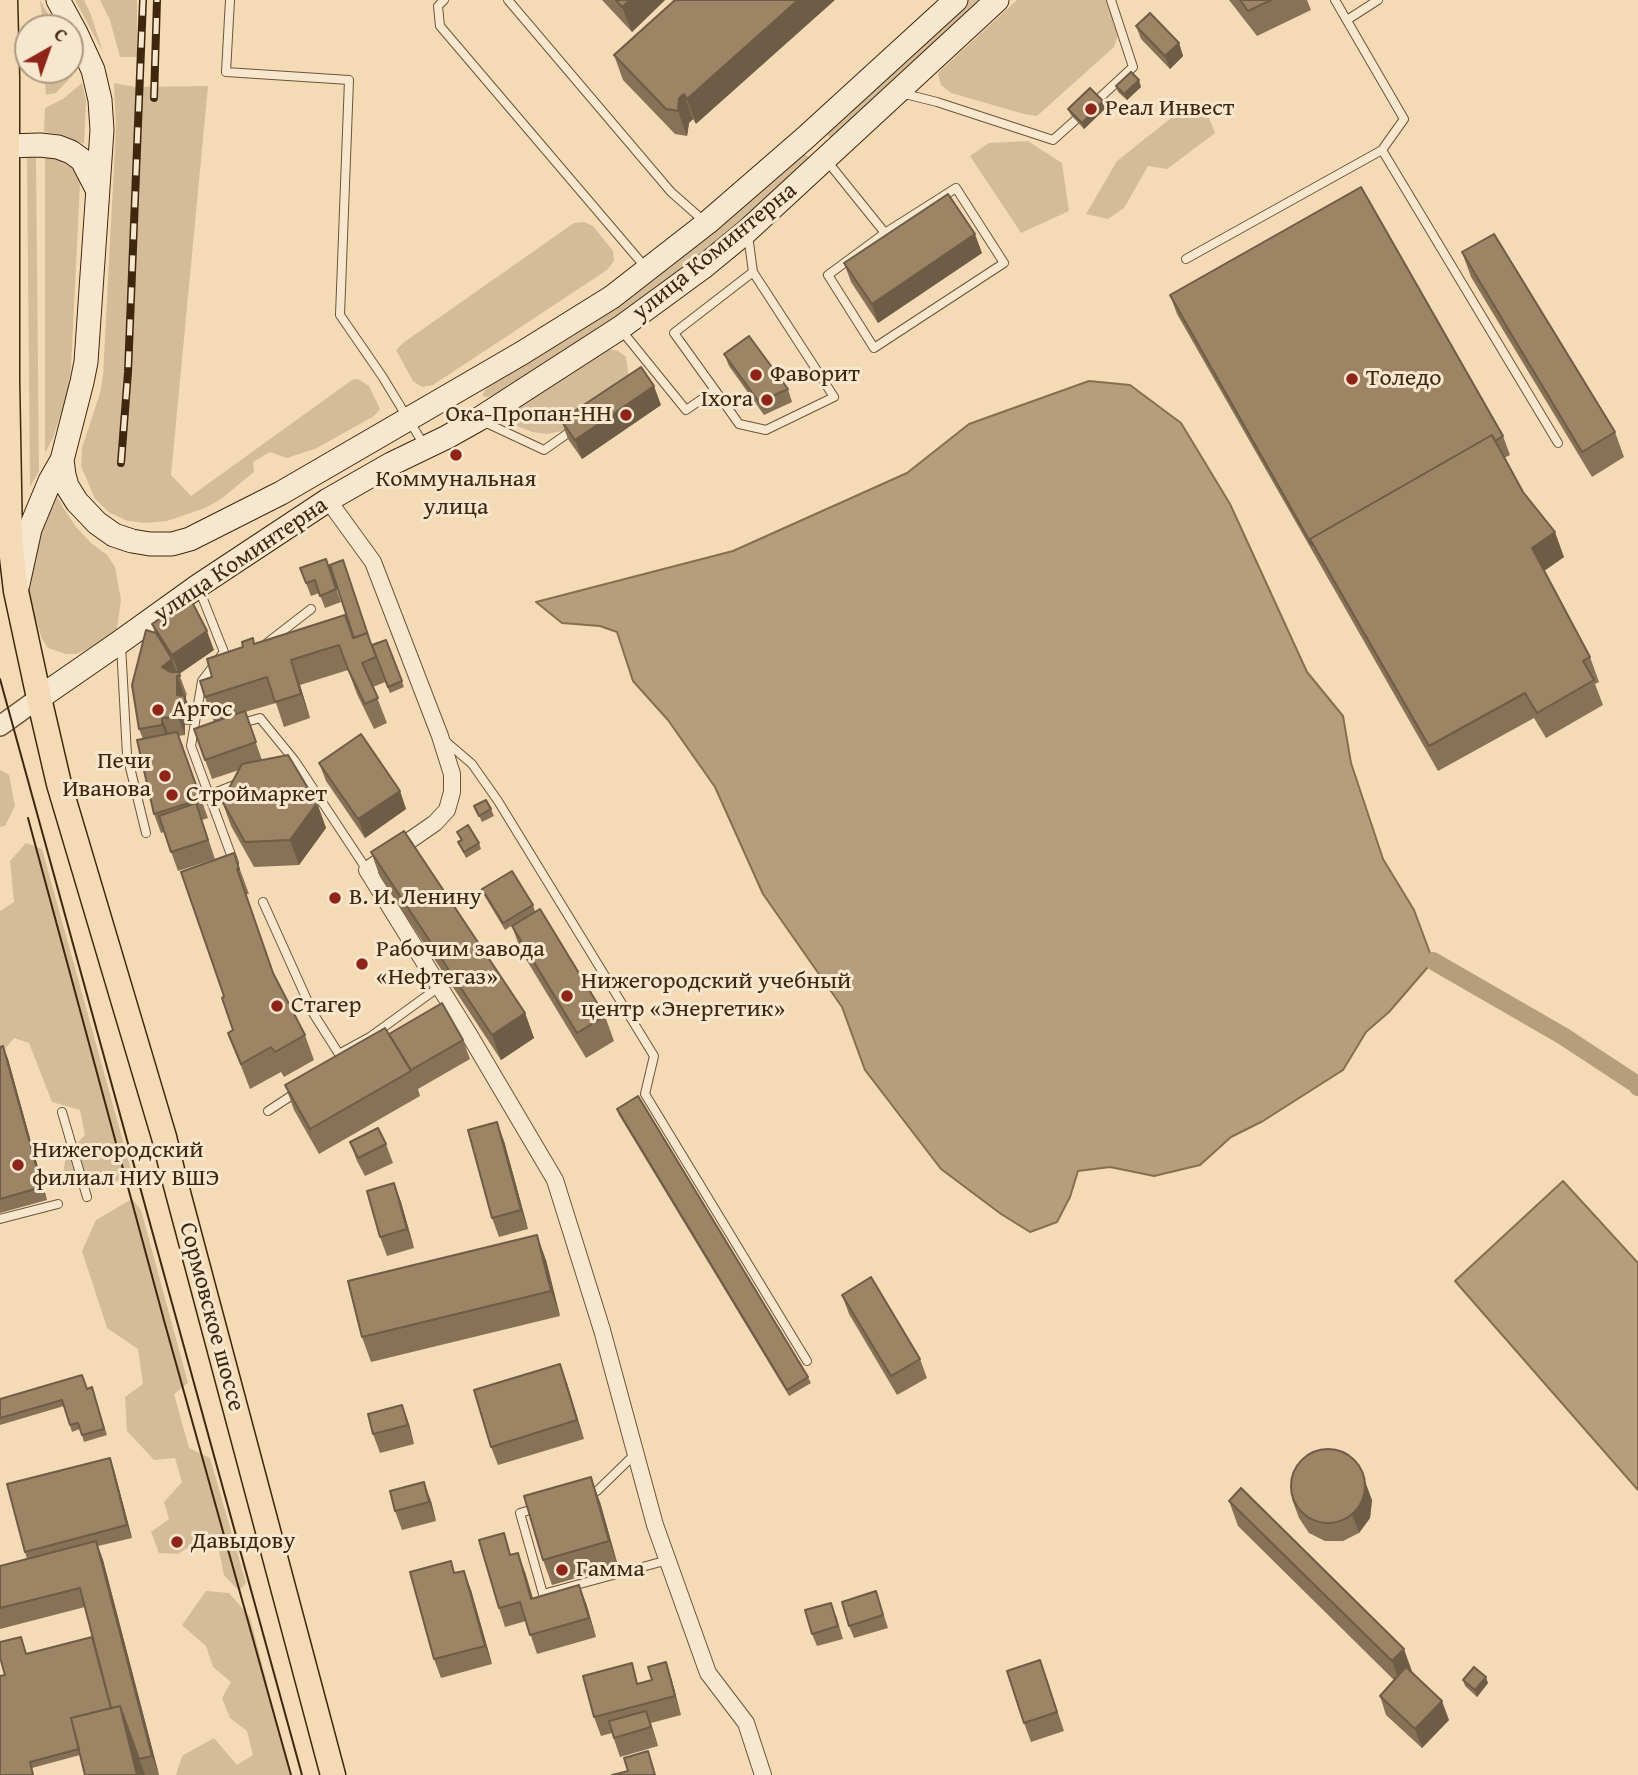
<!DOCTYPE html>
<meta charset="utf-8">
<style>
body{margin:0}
#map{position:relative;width:1638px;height:1775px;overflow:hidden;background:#f4dab5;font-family:"Gentium Book Plus",serif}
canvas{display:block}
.north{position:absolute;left:14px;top:14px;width:70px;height:70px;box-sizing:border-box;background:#f8e7cf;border:2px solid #ae9a82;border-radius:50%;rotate:40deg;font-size:19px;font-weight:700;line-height:28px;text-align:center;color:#3f270e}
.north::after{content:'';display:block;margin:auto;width:24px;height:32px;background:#8f2418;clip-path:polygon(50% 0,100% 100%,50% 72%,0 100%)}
</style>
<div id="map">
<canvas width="1638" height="1775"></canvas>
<div class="north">С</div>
</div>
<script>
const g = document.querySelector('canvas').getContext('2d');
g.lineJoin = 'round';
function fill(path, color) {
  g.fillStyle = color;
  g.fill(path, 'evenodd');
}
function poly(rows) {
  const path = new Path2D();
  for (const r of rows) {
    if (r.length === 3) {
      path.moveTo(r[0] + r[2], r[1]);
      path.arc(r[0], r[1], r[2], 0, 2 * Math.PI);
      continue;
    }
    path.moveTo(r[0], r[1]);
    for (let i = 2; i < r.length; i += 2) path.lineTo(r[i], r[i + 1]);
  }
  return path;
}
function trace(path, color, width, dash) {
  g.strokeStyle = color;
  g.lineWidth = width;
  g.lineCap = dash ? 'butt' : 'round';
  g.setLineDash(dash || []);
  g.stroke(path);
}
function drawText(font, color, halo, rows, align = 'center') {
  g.font = font + ' "Gentium Book Plus",serif';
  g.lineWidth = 6;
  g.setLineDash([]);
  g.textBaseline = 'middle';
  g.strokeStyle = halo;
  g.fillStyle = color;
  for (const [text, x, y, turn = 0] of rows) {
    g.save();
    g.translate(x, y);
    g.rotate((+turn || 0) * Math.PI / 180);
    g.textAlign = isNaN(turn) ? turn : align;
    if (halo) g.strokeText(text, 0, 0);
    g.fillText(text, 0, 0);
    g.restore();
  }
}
fill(poly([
 [40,0,56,28,43,28],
 [75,0,84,0,91,15,103,52],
 [100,0,137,0,137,57,120,57,110,20],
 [968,0,982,0,835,136,831,138,827,135,831,128],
 [1017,0,1107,0,1119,32,1114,47,1037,116,1024,114,951,93,941,85,938,73],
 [44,71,73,75,56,93,46,95],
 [82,83,86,101,84,144,63,135,44,132,45,108,63,99],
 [114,83,136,87,208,86,171,475,191,496,352,380,358,379,369,386,380,409,374,416,317,448,287,458,270,452,253,462,254,472,221,499,205,508,167,521,146,523,128,521,110,513,95,499,81,466,82,448,100,393,103,376,116,128],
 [1203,103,1215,133,1167,169,1148,166,1124,208,1108,219,1086,214,1117,161,1185,107],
 [1028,141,1062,163,1069,211,1021,233,970,156,989,143],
 [804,154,809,157,806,163,775,192,690,262,574,346,499,392,488,397,482,396,486,388,574,335,618,306,676,262,734,216,799,156],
 [56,156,68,161,77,171,80,184,71,367,68,391,61,413,53,438,45,453,45,157],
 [27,157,36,157,39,471,30,487],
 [584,222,593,226,613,251,614,261,607,270,433,385,422,387,413,381,396,350,403,343,574,223],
 [608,349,618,351,626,357,629,378,622,388,562,431,547,434,532,432,517,426,513,418,516,411,522,405],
 [56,494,64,509,77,528,91,543,107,555,115,567,121,600,117,629,90,648,76,654,66,654,48,648,42,639,32,607,24,573],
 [0,770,9,775,15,806,5,826,0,827],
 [26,843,42,849,131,1170,121,1180,78,1188,62,1179,66,1156,85,1135,80,1110,52,1102,29,1043,14,1038,0,1055,0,911,14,902,10,861],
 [132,1199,141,1210,188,1383,174,1394,189,1448,210,1458,246,1583,239,1591,224,1575,217,1541,204,1537,178,1554,159,1553,151,1532,169,1519,164,1502,182,1482,175,1458,154,1460,127,1431,125,1397,143,1384,138,1349,107,1328,82,1251,96,1220],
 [206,1591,229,1593,250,1617,290,1775,176,1775,182,1756,214,1738,237,1765,253,1755,247,1731,230,1718,222,1698,231,1682,213,1667,206,1646,182,1625]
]), '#d5bc99');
const water = poly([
 [1089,381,1130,385,1181,423,1230,504,1307,672,1343,716,1351,763,1383,859,1414,910,1433,961,1389,1012,1366,1032,1343,1070,1263,1121,1231,1137,1200,1165,1154,1176,1110,1167,1078,1171,1070,1197,1057,1222,1030,1232,1001,1214,941,1169,865,1070,842,1007,763,894,715,787,668,720,633,681,617,632,600,626,562,623,536,602,733,551,907,473,969,424,1089,381],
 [1563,1181,1638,1263,1638,1490,1455,1281,1563,1181]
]);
fill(water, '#b69d7c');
trace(water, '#866e50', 2);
trace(poly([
 [1433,961,1563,1036,1636,1084,1638,1087]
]), '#b69d7c', 18);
const service = poly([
 [230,0,226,72,349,80,340,315,382,376,424,445],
 [444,0,438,6,440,26,646,268],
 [508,0,671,192,705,222],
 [1335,0,1404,119,1382,150,1558,443],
 [1347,20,1378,0],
 [901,93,937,102,1053,140,1081,115],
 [1093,104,1133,67,1111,0],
 [827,161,885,233,956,188,1004,263,874,348,828,275,885,233],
 [1186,259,1382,150],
 [622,331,686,410,715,390,674,333,753,272,748,235],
 [715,390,739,424,766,430,834,397,753,272],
 [482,421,544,450,574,429],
 [199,589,224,652,202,681,191,746,234,863],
 [267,643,311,609],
 [121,645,127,755,146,833],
 [239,724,260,718,295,761,367,870],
 [444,740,472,764,498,801,654,1056,645,1094,807,1361],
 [209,795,237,784],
 [263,902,313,1013,339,1054,370,1037,439,987],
 [268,1111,297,1092],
 [62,1112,87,1197],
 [0,1219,58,1204],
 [586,1494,597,1491,635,1454],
 [537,1508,520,1513,543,1594,668,1560]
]);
const minor = poly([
 [328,500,373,562,440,736,452,774,452,792,447,810,435,823,367,870,470,1036,555,1180,602,1330,655,1525,708,1673,746,1723,763,1775]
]);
const tertiary = poly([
 [0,726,39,698]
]);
const secondary = poly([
 [58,0,76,33,93,70,100,100,102,130,86,362,82,382,62,460,64,475,67,486,77,502,97,523,114,535,132,541,150,544,172,544,190,539,281,493,522,353,612,297,707,223,805,138,956,0],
 [7,146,40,145,58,147,71,152,82,160,97,189],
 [18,584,30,529,50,481,62,460],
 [39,698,120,642,198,586,328,500,391,464,447,437,479,419,620,328,702,268,747,231,997,0]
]);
const primary = poly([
 [5,0,7,77,7,379,10,540,16,591,39,698,59,784,164,1137,173,1174,333,1775]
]);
trace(service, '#6c5438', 10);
trace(minor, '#6c5438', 18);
trace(tertiary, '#6c5438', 22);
trace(secondary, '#3f270e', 25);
trace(primary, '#3f270e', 27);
trace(service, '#f8e7cf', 8);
trace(minor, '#f8e7cf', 16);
trace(tertiary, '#f8e7cf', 19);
trace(secondary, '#f8e7cf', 23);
trace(primary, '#f4dab5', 24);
trace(poly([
 [0,679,302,1775],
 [28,818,165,1324,291,1775]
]), '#3f270e', 2);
const rail = poly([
 [154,98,157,0],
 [121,463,128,372,143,0]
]);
trace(rail, '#3f270e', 8);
trace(rail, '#f8e7cf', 5, [16]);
fill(poly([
 [602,0,665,0,632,32],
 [675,0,696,124,693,119,689,123,687,136,675,134,623,80,614,55],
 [1229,0,1307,0,1311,10,1257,36],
 [1136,26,1179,43,1183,56,1170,69,1141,39],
 [1116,86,1141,87,1127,100,1118,92],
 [1103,101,1106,108,1084,129,1071,115,1068,109],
 [1462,252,1615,432,1624,457,1592,477,1471,277],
 [982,253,878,323,851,282,844,263],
 [1170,295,1503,436,1510,455,1504,458,1523,492,1564,557,1544,571,1590,657,1599,682,1595,684,1603,705,1546,738,1534,718,1438,771,1177,314],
 [724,354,788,389,792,402,764,415,729,366],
 [661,405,582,459,568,439,561,420],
 [326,559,341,602,325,608,319,593,311,596,300,568],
 [152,624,214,650,179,674,187,695,184,696,192,715,192,725,185,725,185,735,178,736,208,818,202,820,215,859,178,871,164,832,161,833,154,814,143,739,139,729,155,633],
 [353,638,372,645,386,640,404,687,390,693,385,682,373,687,387,723,374,729,357,694,348,670,300,685,310,718,284,727,276,703,245,712,262,760,317,803,326,828,299,865,254,867,231,826,222,801,239,770,212,779,194,729,214,722,205,697,212,677,255,644],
 [319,763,400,791,406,809,365,838,326,781],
 [474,806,491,809,494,816,482,822],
 [457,832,479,843,481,849,466,858,458,842,461,840],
 [371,852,525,1013,534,1038,501,1060,380,877],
 [234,853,249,894,246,894,274,976,305,1035,314,1060,284,1077,281,1072,250,1089,228,1033,233,1030,224,996],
 [482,889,533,905,535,911,605,1016,614,1041,586,1058,521,951,512,926,514,924,505,930,484,895],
 [389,1034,463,1040,470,1059,418,1089,420,1096,319,1154,294,1110,285,1085],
 [0,1047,8,1059,47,1200,0,1213],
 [617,1109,808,1377,811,1383,789,1396,619,1115],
 [504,1141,528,1229,499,1237,492,1218],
 [350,1142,386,1144,393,1163,365,1176,357,1161],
 [394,1183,401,1202,414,1248,387,1256,380,1237],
 [546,1260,560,1316,371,1362,362,1337],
 [842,1295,920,1359,927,1378,897,1395,849,1314],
 [560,1364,584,1439,498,1465,491,1447],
 [92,1387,107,1435,84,1442,80,1429,72,1432,64,1406,0,1425,0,1399,87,1389],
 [409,1424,414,1444,380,1453,373,1434],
 [114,1470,132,1538,98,1546,103,1560,159,1775,85,1775,80,1755,32,1768,34,1775,0,1775,5,1675,21,1637,26,1654,92,1637,85,1607,0,1629,0,1566,27,1559,25,1552],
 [1292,1499,1372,1500,1370,1518,1359,1533,1343,1541,1325,1541,1309,1533,1299,1518],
 [431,1501,436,1521,402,1530,395,1511],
 [1229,1501,1413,1674,1449,1720,1422,1748,1386,1715,1380,1696,1394,1680,1238,1526],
 [600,1502,618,1566,552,1585,543,1560],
 [512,1555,525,1572,533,1598,586,1603,596,1637,537,1654,526,1621,505,1627,499,1608],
 [455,1573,471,1590,492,1664,441,1678,434,1659],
 [876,1591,888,1628,854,1638,849,1626],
 [836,1615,843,1639,817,1646,812,1634],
 [666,1662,672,1681,681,1715,651,1723,658,1746,620,1757,612,1733,601,1736,594,1717,639,1684,652,1680],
 [1047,1679,1064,1731,1031,1742,1024,1723],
 [1463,1680,1488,1683,1477,1697,1465,1686]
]), '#877257');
fill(poly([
 [630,0,665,0,632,32,622,7],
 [798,0,835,0,696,124,687,99],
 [1179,43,1183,56,1170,69,1165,56],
 [1139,80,1141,87,1127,100,1124,94],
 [684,94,693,119,689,123,687,136,678,111,679,98],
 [1103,101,1106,108,1084,129,1082,123],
 [975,234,982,253,878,323,872,304],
 [654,386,661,405,582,459,575,440],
 [1555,532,1564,557,1541,573,1532,548],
 [207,631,214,650,179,674,187,695,172,655],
 [172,659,184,695,184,706,162,667],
 [291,660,300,685,310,718,301,694],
 [185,696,192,715,192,725,185,706],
 [178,706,185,725,185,735,178,717],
 [162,718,169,736,169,743,162,725],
 [400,791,406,809,365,838,358,819],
 [317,803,326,828,299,865,290,840],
 [525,1013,534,1038,501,1060,492,1035],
 [3,1046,8,1059,47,1200,42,1187],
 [497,1122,504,1141,528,1229,521,1210],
 [394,1183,401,1202,414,1248,407,1229],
 [537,1235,546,1260,560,1316,551,1291],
 [560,1364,567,1383,584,1439,577,1420],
 [402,1405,409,1424,414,1444,408,1425],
 [110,1458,114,1470,132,1538,127,1525],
 [591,1477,600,1502,618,1566,609,1541],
 [1365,1481,1372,1500,1370,1518,1359,1533,1352,1514],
 [424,1482,431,1501,436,1521,429,1502],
 [96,1541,103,1560,159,1775,152,1756],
 [518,1553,525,1572,538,1617,531,1599],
 [464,1571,471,1590,492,1664,485,1646],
 [579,1585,586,1603,596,1637,589,1618],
 [1404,1649,1413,1674,1401,1686,1392,1661],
 [666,1662,672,1681,681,1715,675,1696],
 [1486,1677,1488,1683,1477,1697,1475,1690],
 [1442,1701,1449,1720,1422,1748,1415,1729],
 [120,1706,145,1775,137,1775],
 [646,1711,653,1730,658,1746,651,1727]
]), '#6e5c47');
const building = poly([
 [616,0,630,0,622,7,616,0],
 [675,0,798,0,687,99,684,94,679,98,678,111,666,109,614,55,675,0],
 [1240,0,1271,0,1248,11,1240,0],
 [1150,13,1179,43,1165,56,1136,26,1150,13],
 [1131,72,1139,80,1124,94,1116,86,1131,72],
 [1090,88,1103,101,1082,123,1068,109,1090,88],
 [1361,187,1503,436,1495,441,1492,435,1310,539,1312,545,1170,295,1361,187],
 [948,194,975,234,872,304,844,263,948,194],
 [1494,234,1615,432,1582,452,1462,252,1494,234],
 [749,336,788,389,759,402,724,354,749,336],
 [641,367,654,386,575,440,561,420,641,367],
 [1492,435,1523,492,1555,532,1532,548,1590,657,1583,661,1594,680,1537,713,1525,693,1429,746,1310,539,1492,435],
 [326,559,336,589,320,596,315,580,306,583,300,568,326,559],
 [343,560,370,641,367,633,354,638,330,565,343,560],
 [190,598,207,631,172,655,152,624,190,598],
 [345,615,353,638,367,633,376,657,362,663,378,698,365,704,348,669,339,645,291,660,301,694,275,702,267,677,205,697,200,681,212,677,207,659,243,647,242,642,253,638,254,644,345,615],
 [146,630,156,633,172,659,162,667,170,672,179,672,180,676,177,676,177,695,185,696,185,706,178,706,178,717,162,718,162,725,139,729,132,685,146,630],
 [386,640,402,681,388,687,372,645,386,640],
 [245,711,256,742,205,760,194,729,245,711],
 [177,732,201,799,154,814,137,740,177,732],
 [361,734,400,791,358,819,319,763,361,734],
 [288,755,317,803,290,840,245,842,222,801,242,764,288,755],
 [486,800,491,809,479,816,474,806,486,800],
 [196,803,208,840,171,852,159,816,196,803],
 [468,825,479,843,464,852,458,842,462,840,457,832,468,825],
 [404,831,525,1013,492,1035,371,852,404,831],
 [234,853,239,869,237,869,273,973,305,1035,275,1052,271,1047,241,1064,228,1033,233,1030,222,998,224,996,181,872,234,853],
 [512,871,533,905,503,923,482,889,512,871],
 [540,909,605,1016,577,1033,512,926,540,909],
 [442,1003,463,1040,411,1070,389,1034,442,1003],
 [385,1028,411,1071,310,1129,285,1085,385,1028],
 [3,1046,42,1187,0,1199,0,1047,3,1046],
 [638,1096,808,1377,787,1390,617,1109,638,1096],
 [497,1122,521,1210,492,1218,468,1130,497,1122],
 [378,1128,386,1144,358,1158,350,1142,378,1128],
 [394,1183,407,1229,380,1237,367,1191,394,1183],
 [537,1235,551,1291,362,1337,348,1281,537,1235],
 [871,1277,920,1359,891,1376,842,1295,871,1277],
 [560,1364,577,1420,491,1447,474,1390,560,1364],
 [82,1375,87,1389,92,1387,104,1429,82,1435,78,1423,70,1425,62,1400,0,1418,0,1399,82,1375],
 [402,1405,408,1425,373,1434,368,1414,402,1405],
 [1328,1486,37],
 [110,1458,127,1525,25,1552,7,1484,110,1458],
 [591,1477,609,1541,543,1560,524,1496,591,1477],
 [424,1482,429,1502,395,1511,390,1491,424,1482],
 [1241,1488,1404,1649,1392,1661,1229,1501,1241,1488],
 [504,1533,510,1555,518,1553,531,1599,579,1585,589,1618,530,1635,520,1602,499,1608,479,1540,504,1533],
 [96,1541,152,1756,139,1759,120,1706,111,1708,80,1588,0,1608,0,1566,96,1541],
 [451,1561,454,1573,464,1571,485,1646,434,1659,410,1572,451,1561],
 [876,1591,883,1615,849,1626,842,1602,876,1591],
 [831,1603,838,1626,812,1634,805,1610,831,1603],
 [21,1637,26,1654,92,1637,111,1708,71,1718,79,1749,30,1762,33,1775,0,1775,0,1676,5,1675,0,1657,0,1642,21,1637],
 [1040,1660,1057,1712,1024,1723,1007,1671,1040,1660],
 [666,1662,675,1696,594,1717,583,1676,632,1663,637,1684,652,1680,648,1667,666,1662],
 [1406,1667,1442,1701,1415,1729,1380,1696,1406,1667],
 [1474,1667,1486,1677,1475,1690,1463,1680,1474,1667],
 [120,1706,137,1775,85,1775,71,1718,120,1706],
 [646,1711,651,1727,614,1738,609,1721,646,1711],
 [648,1751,655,1775,612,1775,628,1771,624,1758,648,1751]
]);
fill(building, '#9d8465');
trace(building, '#6e5c47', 2);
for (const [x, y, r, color] of [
 [1091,109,7,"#8f2418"],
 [756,375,7,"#8f2418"],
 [1352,379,7,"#8f2418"],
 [767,400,7,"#8f2418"],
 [626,415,7,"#8f2418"],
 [456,455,7,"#8f2418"],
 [158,710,7,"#8f2418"],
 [165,776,7,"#8f2418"],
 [172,795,7,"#8f2418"],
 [335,898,7,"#8f2418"],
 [362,964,7,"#8f2418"],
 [567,996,7,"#8f2418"],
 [277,1006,7,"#8f2418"],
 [18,1165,7,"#8f2418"],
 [177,1542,7,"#8f2418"],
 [562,1570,7,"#8f2418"]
]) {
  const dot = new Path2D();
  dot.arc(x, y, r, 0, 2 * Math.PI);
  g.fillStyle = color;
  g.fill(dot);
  trace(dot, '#f8e7cf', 2.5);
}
drawText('24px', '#3f270e', '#f8e7cf', [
 ["Реал Инвест",1105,109],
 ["Фаворит",770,375],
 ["Толедо",1366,379],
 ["Ixora",753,400,"right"],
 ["Ока-Пропан-НН",612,415,"right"],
 ["Коммунальная",456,480,"center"],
 ["улица",456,508,"center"],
 ["Аргос",172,710],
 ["Печи",151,762,"right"],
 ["Иванова",151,790,"right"],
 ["Строймаркет",186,795],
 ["В. И. Ленину",349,898],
 ["Рабочим завода",376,950],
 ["«Нефтегаз»",376,978],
 ["Нижегородский учебный",581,982],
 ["центр «Энергетик»",581,1010],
 ["Стагер",291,1006],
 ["Нижегородский",32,1151],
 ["филиал НИУ ВШЭ",32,1179],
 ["Давыдову",191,1542],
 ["Гамма",576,1570]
], 'left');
drawText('24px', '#3f270e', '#f8e7cf', [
 ["улица Коминтерна",715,252,-39],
 ["улица Коминтерна",241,560,-34],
 ["Сормовское шоссе",211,1317,75]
]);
</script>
